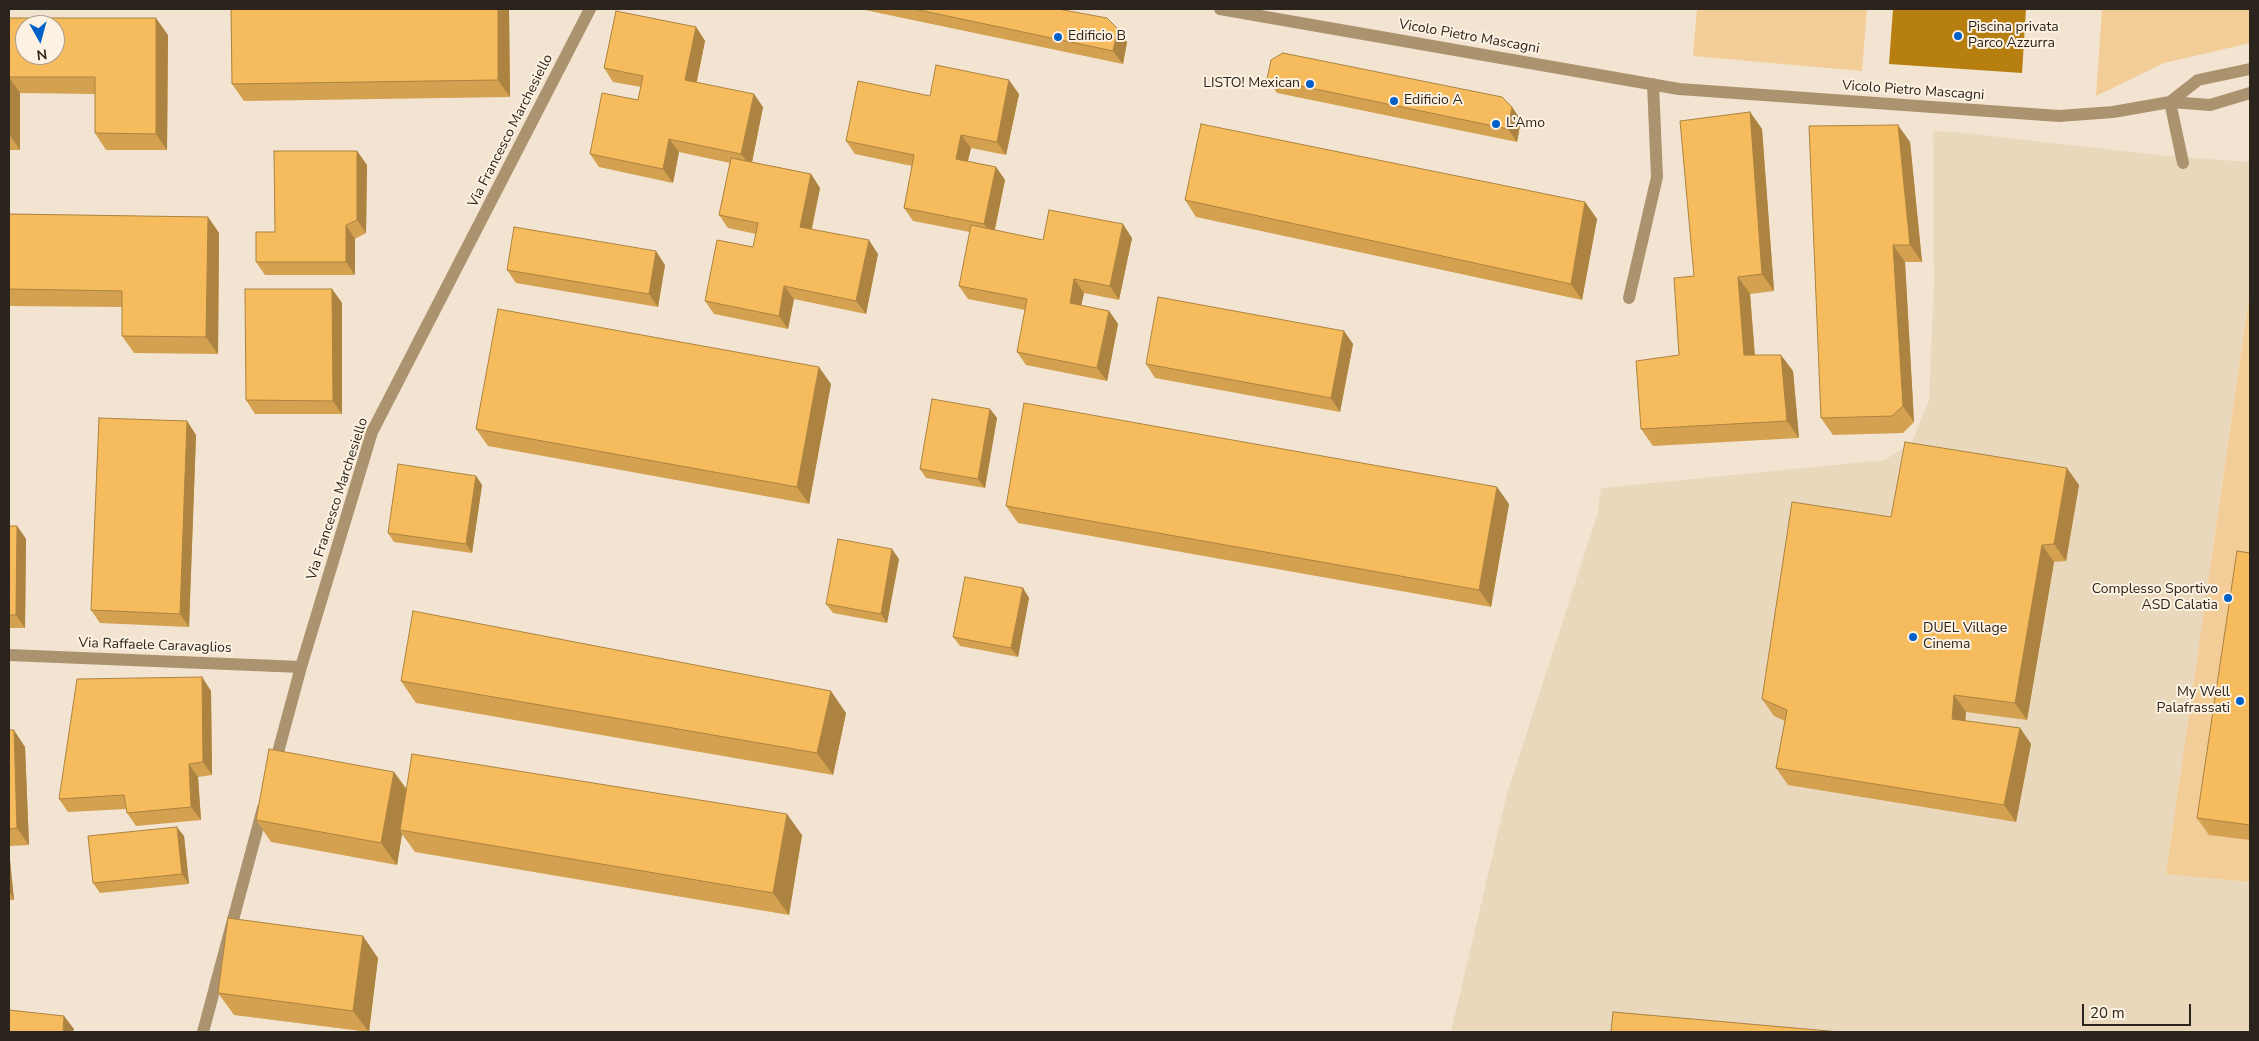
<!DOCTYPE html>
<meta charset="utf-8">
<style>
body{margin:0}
#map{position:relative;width:2259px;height:1041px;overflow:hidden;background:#f2e4d0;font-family:"Nunito Sans",sans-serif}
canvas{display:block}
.frame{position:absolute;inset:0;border:10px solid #2a241d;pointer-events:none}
.north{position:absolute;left:15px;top:15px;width:50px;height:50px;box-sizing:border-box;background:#fdf2e2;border:1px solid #a9a093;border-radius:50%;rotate:173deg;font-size:14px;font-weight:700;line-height:20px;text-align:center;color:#2a241d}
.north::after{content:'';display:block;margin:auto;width:18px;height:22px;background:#0060c9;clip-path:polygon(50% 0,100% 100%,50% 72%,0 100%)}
.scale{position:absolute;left:2082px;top:1004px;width:109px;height:22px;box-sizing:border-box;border:2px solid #2a241d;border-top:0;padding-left:6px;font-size:15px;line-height:18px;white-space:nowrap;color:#2a241d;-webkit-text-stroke:4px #fdf2e2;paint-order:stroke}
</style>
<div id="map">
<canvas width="2259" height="1041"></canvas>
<div class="frame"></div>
<div class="north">N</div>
<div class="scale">20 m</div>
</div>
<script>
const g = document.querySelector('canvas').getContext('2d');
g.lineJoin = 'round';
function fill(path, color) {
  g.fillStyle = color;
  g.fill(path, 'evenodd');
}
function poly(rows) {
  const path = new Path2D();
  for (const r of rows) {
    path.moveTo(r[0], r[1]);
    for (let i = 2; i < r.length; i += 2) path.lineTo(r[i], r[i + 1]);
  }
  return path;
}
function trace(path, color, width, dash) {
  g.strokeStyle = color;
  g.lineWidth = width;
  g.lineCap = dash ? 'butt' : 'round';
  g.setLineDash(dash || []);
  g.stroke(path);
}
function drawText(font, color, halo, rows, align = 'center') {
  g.font = font + ' "Nunito Sans",sans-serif';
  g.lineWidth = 4;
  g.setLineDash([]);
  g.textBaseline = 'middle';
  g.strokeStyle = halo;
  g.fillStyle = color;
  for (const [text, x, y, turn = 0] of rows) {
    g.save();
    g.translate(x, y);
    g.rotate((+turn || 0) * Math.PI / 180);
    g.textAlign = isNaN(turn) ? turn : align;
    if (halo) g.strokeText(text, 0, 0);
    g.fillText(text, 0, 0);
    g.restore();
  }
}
fill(poly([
 [1933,131,1956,132,2168,156,2250,162,2250,290,2166,873,2250,882,2250,1032,1451,1032,1507,794,1597,515,1601,488,1885,460,1912,442,1929,401,1934,283]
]), '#ead8bd');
fill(poly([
 [1697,9,1867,9,1862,71,1693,56],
 [2102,9,2250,9,2250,43,2164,63,2096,96],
 [2250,290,2250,882,2166,874]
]), '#f2cd97');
fill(poly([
 [1893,9,2026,9,2022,73,1889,64]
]), '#b67f0f');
trace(poly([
 [2170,102,2183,163]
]), '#ac936f', 12);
trace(poly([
 [1220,9,1679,89,2059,116,2113,112,2170,102,2210,105,2250,93],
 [2170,102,2198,80,2250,69],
 [1629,298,1657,177,1653,84],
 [9,655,301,667],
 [274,767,301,667,372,432,590,9],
 [203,1032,263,808]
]), '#ac936f', 12);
fill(poly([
 [231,9,509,9,510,97,244,101,232,84],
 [860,9,1058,9,1127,42,1123,64],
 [9,18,168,35,167,150,106,150,95,133,95,94,20,93,20,150,9,150],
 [696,27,705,41,697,82,763,107,752,162,811,174,820,188,812,229,878,254,866,314,794,299,788,329,714,314,705,301,753,247,756,234,728,228,719,215,730,163,679,152,673,183,599,167,590,154,638,100,641,87,613,82,604,68],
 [1267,79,1512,107,1521,120,1517,142,1277,93],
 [1019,94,1006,155,971,148,968,161,996,167,1005,180,995,230,1043,240,1132,238,1119,300,1084,293,1081,305,1109,311,1118,324,1107,381,1026,365,1017,352,1025,310,968,299,959,286,970,232,913,221,904,208,912,166,855,154,846,141,930,96],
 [1750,112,1762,129,1774,291,1750,294,1755,355,1793,371,1799,438,1653,446,1641,429,1679,355,1694,276],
 [1910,142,1922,262,1905,262,1914,422,1903,433,1833,435,1821,418],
 [357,151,367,165,366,233,355,239,355,275,265,275,256,262,275,232],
 [1185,200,1585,202,1597,219,1582,300,1196,217],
 [9,214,208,217,219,233,218,354,134,353,122,336,122,307,9,306],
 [665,265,658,307,516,283,507,270],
 [332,289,342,303,342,414,255,414,246,400],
 [1344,331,1353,344,1340,412,1155,378,1146,364],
 [831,384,809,504,488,446,476,429],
 [990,409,997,418,985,488,926,478,920,469],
 [187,421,196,435,189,627,100,623,91,610],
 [476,476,482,485,472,553,394,542,388,533],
 [2079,485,2066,561,2054,562,2027,720,1966,712,1965,721,2020,728,2031,744,2016,822,1788,785,1776,768,1785,721,1774,716,1762,699,1891,517],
 [1509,504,1491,607,1018,523,1006,506],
 [9,526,17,526,26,539,25,628,9,628],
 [2250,553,2250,840,2209,835,2197,818],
 [899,559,887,623,833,613,826,604],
 [1023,588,1029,598,1018,657,960,646,953,637],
 [202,677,211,691,212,775,198,777,201,820,136,826,127,813,126,809,68,812,59,799],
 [401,681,846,713,833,775,416,703],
 [9,730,25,747,29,845,9,846],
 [394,772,407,789,802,835,789,915,415,852,402,834,397,865,271,842,256,820],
 [184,836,189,884,100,893,93,883],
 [9,850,14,900,9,900],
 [378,958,369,1032,234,1015,218,993]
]), '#d3a150');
fill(poly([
 [498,9,509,9,510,97,498,80],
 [156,18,168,35,167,150,156,134],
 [696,27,705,41,694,93,685,80],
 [1118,29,1127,42,1123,64,1113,51],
 [9,77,20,93,20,150,9,134],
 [1009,80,1019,94,1006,155,997,142],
 [754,94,763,107,751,167,741,154],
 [1512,107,1521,120,1517,142,1508,129],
 [1750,112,1762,129,1774,291,1762,274],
 [1898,125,1910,142,1922,262,1910,245],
 [961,135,971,148,965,172,956,159],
 [669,139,679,152,673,183,663,169],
 [357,151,367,165,366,233,357,220],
 [996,167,1005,180,993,237,984,224],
 [811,174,820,188,809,240,800,227],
 [1585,202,1597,219,1582,300,1571,284],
 [208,217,219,233,218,354,206,337],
 [1123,224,1132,238,1119,300,1110,286],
 [346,225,355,239,355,275,346,262],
 [869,240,878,254,866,314,856,301],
 [1893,245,1905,262,1914,422,1903,406],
 [656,251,665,265,658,307,649,294],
 [1738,277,1750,294,1756,372,1744,355],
 [1074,279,1084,293,1079,316,1070,303],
 [784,286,794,299,788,329,779,316],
 [332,289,342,303,342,414,333,401],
 [1109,311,1118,324,1107,381,1097,368],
 [1344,331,1353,344,1340,412,1331,398],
 [1781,355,1793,371,1799,438,1787,421],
 [819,367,831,384,809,504,797,487],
 [990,409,997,418,985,488,978,479],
 [187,421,196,435,189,627,180,614],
 [2067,468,2079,485,2066,561,2054,544],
 [476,476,482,485,472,553,466,544],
 [1497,487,1509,504,1491,607,1479,590],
 [17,526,26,539,25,628,16,615],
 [2042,545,2054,562,2027,720,2015,703],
 [892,549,899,559,887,623,881,614],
 [1023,588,1029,598,1018,657,1011,648],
 [202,677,211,691,212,775,203,762],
 [831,691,846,713,833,775,817,753],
 [1954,695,1966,712,1964,736,1952,719],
 [2020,728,2031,744,2016,822,2004,805],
 [14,730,25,747,29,845,17,828],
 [189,764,198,777,201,820,191,807],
 [394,772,409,794,400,830,402,834,397,865,381,843],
 [787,814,802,835,789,915,773,893],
 [177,827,184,836,189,884,182,874],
 [9,850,14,900,9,891],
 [363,936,378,958,369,1032,353,1011],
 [64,1016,74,1029,73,1032,63,1032]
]), '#ac8341');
const building = poly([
 [231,9,498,9,498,80,232,84,231,9],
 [914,9,1058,9,1107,18,1118,29,1113,51,914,9],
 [616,11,696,27,685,80,754,94,741,154,669,139,663,169,590,154,602,93,638,100,643,76,604,68,616,11],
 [9,18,156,18,156,134,95,133,95,77,9,77,9,18],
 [25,25,55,25,55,55,25,55,25,25],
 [1283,53,1502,97,1512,107,1508,129,1267,79,1271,60,1283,53],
 [936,65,1009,80,997,142,961,135,956,159,996,167,984,224,904,208,914,155,846,141,858,81,930,96,936,65],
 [1750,112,1762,274,1738,277,1744,355,1781,355,1787,421,1641,429,1636,361,1679,355,1674,278,1694,276,1680,121,1750,112],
 [1201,124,1585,202,1571,284,1185,200,1201,124],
 [1898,125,1910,245,1893,245,1903,406,1892,416,1821,418,1809,126,1898,125],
 [274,151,357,151,357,220,346,225,346,262,256,262,256,232,275,232,274,151],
 [731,158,811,174,800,227,869,240,856,301,784,286,779,316,705,301,717,240,753,247,758,223,719,215,731,158],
 [1049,210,1123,224,1110,286,1074,279,1070,303,1109,311,1097,368,1017,352,1027,299,959,286,971,225,1043,240,1049,210],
 [9,214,208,217,206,337,122,336,122,291,9,289,9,214],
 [514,227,656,251,649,294,507,270,514,227],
 [245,289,332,289,333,401,246,400,245,289],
 [1158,297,1344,331,1331,398,1146,364,1158,297],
 [498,309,819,367,797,487,476,429,498,309],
 [932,399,990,409,978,479,920,469,932,399],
 [1024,403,1497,487,1479,590,1006,506,1024,403],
 [99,418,187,421,180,614,91,610,99,418],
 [1905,442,2067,468,2054,544,2042,545,2015,703,1954,695,1952,719,2020,728,2004,805,1776,768,1787,710,1762,699,1792,502,1891,517,1905,442],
 [398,464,476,476,466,544,388,533,398,464],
 [9,526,17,526,16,615,9,615,9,526],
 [838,539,892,549,881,614,826,604,838,539],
 [2237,551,2250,553,2250,825,2197,818,2237,551],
 [965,577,1023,588,1011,648,953,637,965,577],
 [413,611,831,691,817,753,401,681,413,611],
 [202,677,203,762,189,764,191,807,127,813,124,795,59,799,77,679,202,677],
 [9,730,14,730,17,828,9,829,9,730],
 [269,749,394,772,381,843,256,820,269,749],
 [412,754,787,814,773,893,400,830,412,754],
 [177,827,182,874,93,883,88,836,177,827],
 [228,918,363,936,353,1011,218,993,228,918],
 [9,1010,64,1016,63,1032,9,1032,9,1010],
 [1613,1012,1840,1032,1611,1032,1613,1012]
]);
fill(building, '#f5bb5d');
trace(building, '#ac8341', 1);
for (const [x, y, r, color] of [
 [1958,36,5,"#0060c9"],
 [1058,37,5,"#0060c9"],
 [1310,84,5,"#0060c9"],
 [1394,101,5,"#0060c9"],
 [1496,124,5,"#0060c9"],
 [2228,598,5,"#0060c9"],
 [1913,637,5,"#0060c9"],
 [2240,701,5,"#0060c9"]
]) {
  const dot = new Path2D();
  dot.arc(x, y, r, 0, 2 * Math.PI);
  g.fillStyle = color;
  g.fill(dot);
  trace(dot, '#fdf2e2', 2);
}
drawText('14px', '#2a241d', '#fdf2e2', [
 ["Piscina privata",1968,28],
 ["Parco Azzurra",1968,44],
 ["Edificio B",1068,37],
 ["LISTO! Mexican",1300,84,"right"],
 ["Edificio A",1404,101],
 ["L’Amo",1506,124],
 ["Complesso Sportivo",2218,590,"right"],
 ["ASD Calatia",2218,606,"right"],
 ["DUEL Village",1923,629],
 ["Cinema",1923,645],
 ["My Well",2230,693,"right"],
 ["Palafrassati",2230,709,"right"]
], 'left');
drawText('14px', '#2a241d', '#fdf2e2', [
 ["Vicolo Pietro Mascagni",1469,37,10],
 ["Vicolo Pietro Mascagni",1913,91,4],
 ["Via Francesco Marchesiello",511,131,-63],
 ["Via Francesco Marchesiello",338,499,-72],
 ["Via Raffaele Caravaglios",155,646,2]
]);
</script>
